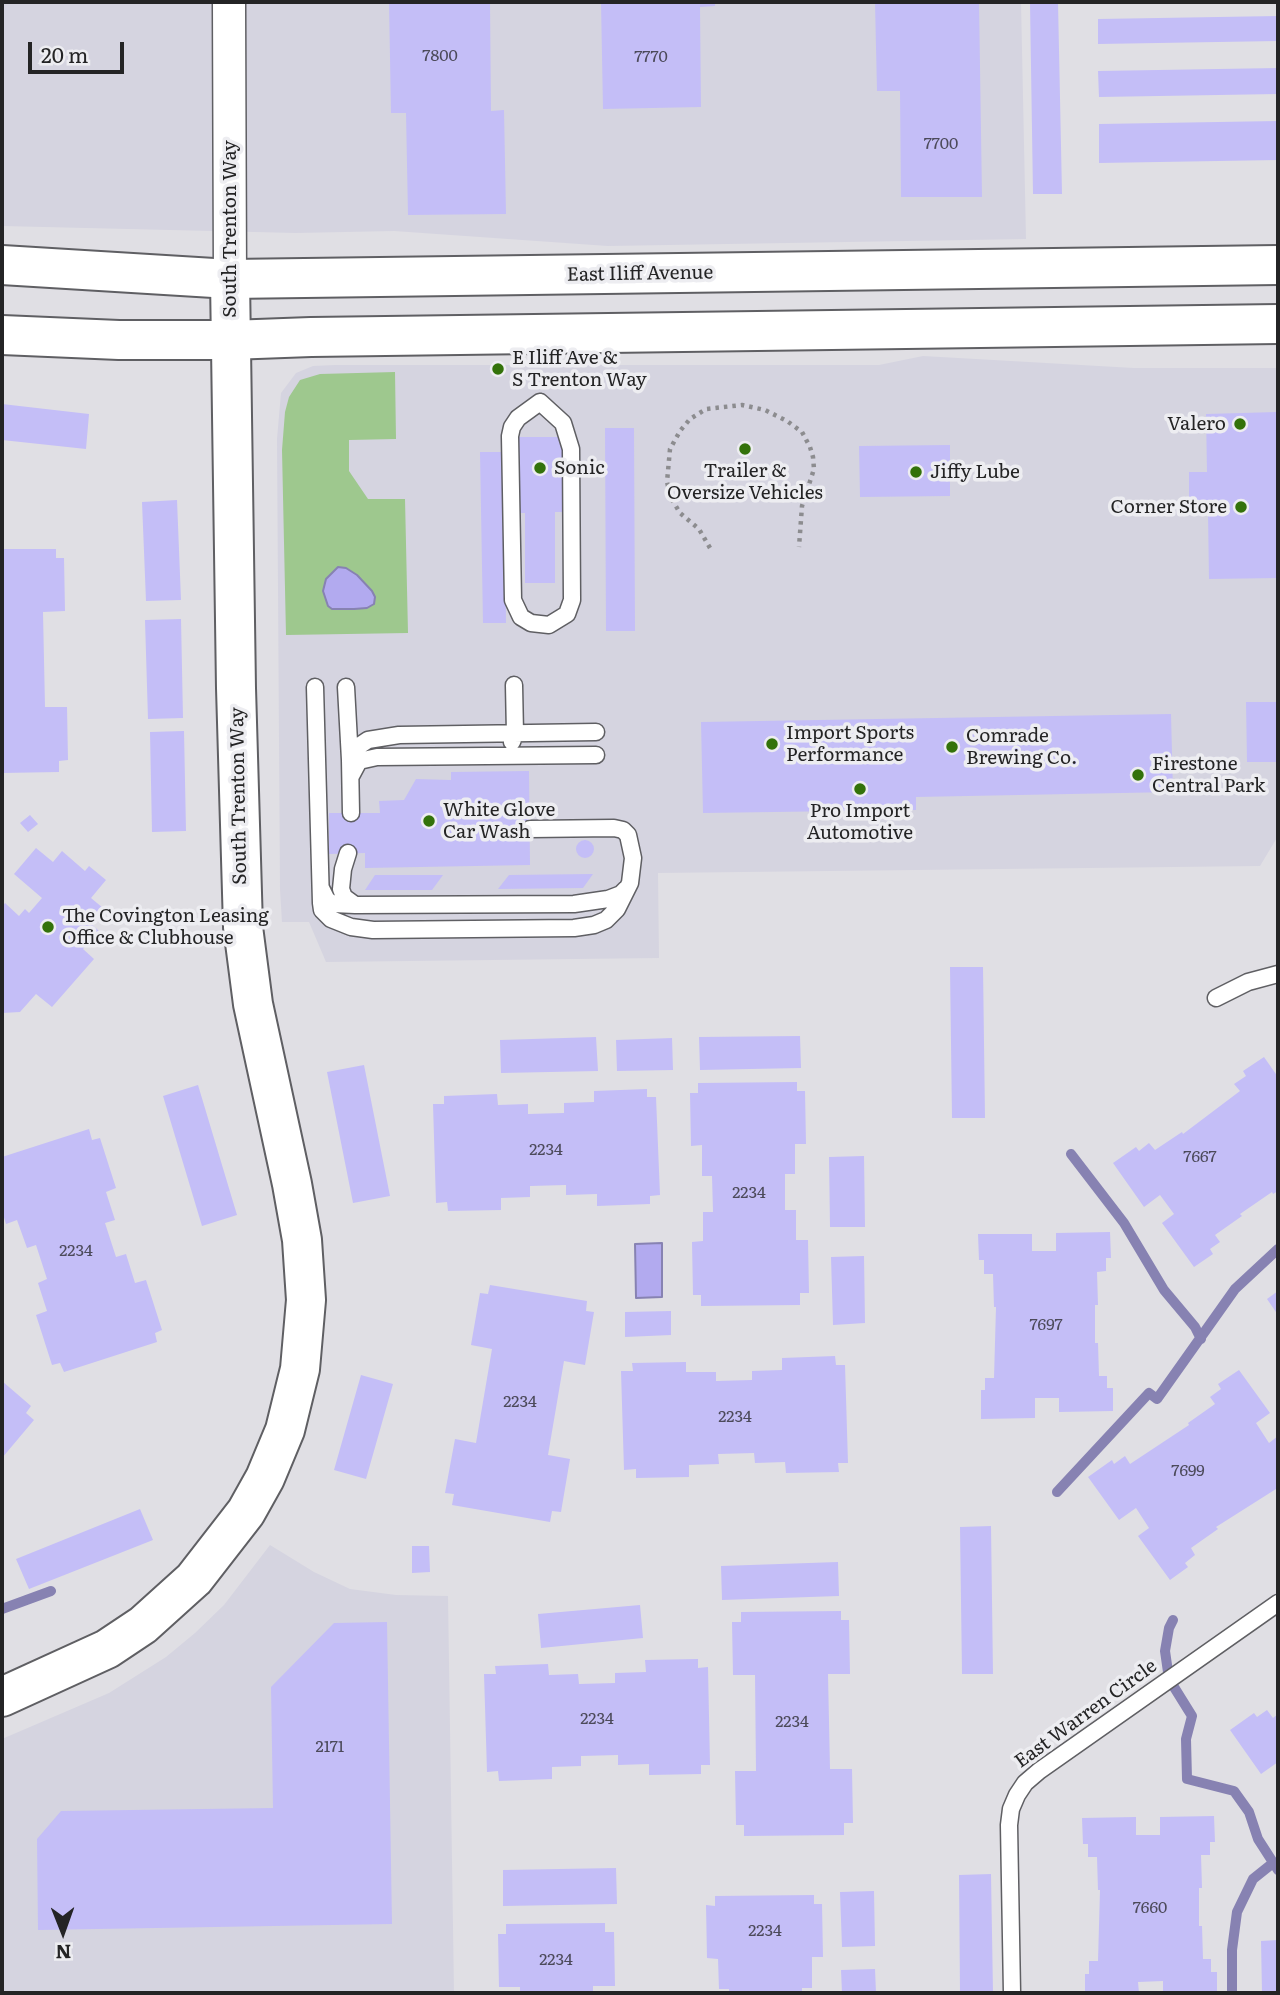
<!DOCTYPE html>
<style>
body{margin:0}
#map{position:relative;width:1280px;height:1995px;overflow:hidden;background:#e0dfe4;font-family:Literata,serif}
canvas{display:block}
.frame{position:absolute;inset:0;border:4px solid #242425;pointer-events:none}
.north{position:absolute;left:28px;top:1897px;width:70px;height:70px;-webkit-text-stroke:5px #ededf1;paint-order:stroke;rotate:179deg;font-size:19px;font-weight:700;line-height:28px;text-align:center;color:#242425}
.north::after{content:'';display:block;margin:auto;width:24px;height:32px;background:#242425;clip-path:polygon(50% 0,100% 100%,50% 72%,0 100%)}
.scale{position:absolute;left:28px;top:42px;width:96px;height:32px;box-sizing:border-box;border:4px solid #242425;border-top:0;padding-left:9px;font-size:21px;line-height:24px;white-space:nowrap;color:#242425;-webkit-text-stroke:5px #ededf1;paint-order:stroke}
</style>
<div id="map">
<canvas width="1280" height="1995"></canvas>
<div class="frame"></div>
<div class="north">N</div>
<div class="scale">20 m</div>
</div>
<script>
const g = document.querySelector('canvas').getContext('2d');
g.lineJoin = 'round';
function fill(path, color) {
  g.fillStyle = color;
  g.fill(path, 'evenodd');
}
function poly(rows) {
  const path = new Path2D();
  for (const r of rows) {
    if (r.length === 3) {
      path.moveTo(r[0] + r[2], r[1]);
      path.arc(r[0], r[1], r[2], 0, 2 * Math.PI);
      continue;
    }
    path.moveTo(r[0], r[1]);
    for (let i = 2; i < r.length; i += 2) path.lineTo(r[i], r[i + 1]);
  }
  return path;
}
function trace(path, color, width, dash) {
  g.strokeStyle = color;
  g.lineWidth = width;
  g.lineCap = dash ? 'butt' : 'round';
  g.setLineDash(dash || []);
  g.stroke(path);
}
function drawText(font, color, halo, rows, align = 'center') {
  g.font = font + ' Literata,serif';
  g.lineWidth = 7;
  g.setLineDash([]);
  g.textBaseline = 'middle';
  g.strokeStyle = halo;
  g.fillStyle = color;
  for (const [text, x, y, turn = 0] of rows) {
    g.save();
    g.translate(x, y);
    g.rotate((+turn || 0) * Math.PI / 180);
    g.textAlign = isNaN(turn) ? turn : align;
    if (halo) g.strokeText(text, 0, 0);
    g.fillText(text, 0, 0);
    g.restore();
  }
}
fill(poly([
 [2,2,1021,2,1026,239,608,246,394,231,296,233,2,226],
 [923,356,1134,368,1278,368,1278,836,1260,866,658,873,659,958,326,962,309,922,282,922,280,889,277,439,281,393,296,373,313,366,334,365,879,365],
 [270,1545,314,1572,350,1589,396,1595,448,1596,454,1993,2,1993,2,1739,109,1693,166,1657,195,1633,224,1605]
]), '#d5d4e0');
fill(poly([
 [395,372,396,439,349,440,349,471,368,499,405,499,408,633,286,635,282,450,285,412,289,397,300,380,320,374]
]), '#9ec88e');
const water = poly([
 [338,567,346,568,357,575,372,591,375,597,374,604,367,608,354,609,332,609,328,606,323,591,326,579,338,567],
 [662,1243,662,1297,636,1298,635,1244,662,1243]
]);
fill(water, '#b2aaef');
trace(water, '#8782b2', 2);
trace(poly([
 [1071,1154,1124,1223,1164,1290,1195,1327,1201,1339],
 [1057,1492,1149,1393,1157,1399,1235,1289,1278,1249],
 [2,1609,51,1591],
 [1173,1620,1169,1628,1165,1651,1169,1679,1192,1716,1186,1739,1187,1779,1234,1791,1249,1812,1258,1839,1278,1870],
 [1232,1993,1232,1950,1237,1912,1253,1879,1273,1863]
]), '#8782b2', 10);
fill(poly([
 [389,2,490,2,491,111,504,110,506,214,408,215,406,113,391,113],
 [601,2,715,2,715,6,700,7,701,107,603,109],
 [875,2,979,2,982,197,901,197,900,91,877,91],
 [1030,2,1058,2,1062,194,1033,194],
 [1278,16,1278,41,1098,44,1098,19],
 [1278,68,1278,94,1099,97,1098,71],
 [1278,121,1278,160,1099,163,1099,124],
 [2,404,89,414,86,449,2,440],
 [1277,412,1278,578,1209,579,1208,513,1189,514,1189,472,1207,472,1206,414],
 [605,428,634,428,635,631,606,631],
 [515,437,564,437,570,512,555,512,555,583,525,583,525,513,510,513],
 [950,445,950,496,860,497,859,446],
 [480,452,504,452,506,623,483,623],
 [177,500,181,600,146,601,142,502],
 [2,549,56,549,56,558,64,558,65,611,43,612,45,707,67,707,68,760,59,761,59,772,2,773],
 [181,619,183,718,148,719,145,620],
 [1246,702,1278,702,1278,762,1247,762],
 [1171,714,1173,792,916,797,916,810,703,813,701,722],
 [184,731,186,831,152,832,150,732],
 [529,771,530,865,365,868,365,853,329,854,329,813,380,813,379,801,404,800,416,779,451,780,451,772],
 [30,815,38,824,28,832,20,823],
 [585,849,9],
 [36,848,53,862,62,851,85,871,89,866,106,880,91,898,103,908,90,923,99,931,83,949,94,959,52,1007,36,994,20,1012,2,1013,2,907,5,903,19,916,25,909,29,913,42,898,14,874],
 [593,874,583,888,498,889,509,875],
 [375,875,443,875,432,890,365,890],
 [950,967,983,967,985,1118,952,1118],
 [800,1036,801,1068,700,1070,699,1037],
 [596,1037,598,1071,501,1073,500,1040],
 [672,1038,673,1070,617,1071,616,1040],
 [1264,1057,1278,1077,1278,1191,1273,1194,1272,1192,1240,1214,1242,1216,1215,1235,1220,1242,1210,1249,1213,1254,1194,1267,1162,1223,1174,1214,1160,1195,1144,1207,1113,1163,1136,1147,1139,1151,1149,1143,1155,1150,1182,1132,1183,1134,1240,1091,1234,1084,1246,1076,1243,1071],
 [364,1065,390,1196,353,1203,327,1072],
 [797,1082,797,1091,805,1091,806,1144,795,1144,795,1174,785,1174,785,1210,796,1210,796,1240,808,1240,809,1293,800,1293,800,1305,701,1306,701,1295,693,1295,692,1242,703,1241,703,1212,713,1212,712,1176,702,1176,702,1145,691,1146,690,1093,698,1093,698,1083],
 [198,1085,237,1215,202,1226,163,1096],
 [647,1089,647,1097,656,1097,660,1195,650,1196,650,1204,597,1206,597,1194,566,1195,566,1185,530,1186,530,1197,501,1198,501,1210,448,1211,447,1202,436,1203,433,1104,444,1104,444,1096,497,1094,498,1105,528,1104,528,1114,564,1113,564,1103,594,1102,594,1091],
 [89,1129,92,1140,100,1138,116,1188,106,1192,115,1220,105,1223,116,1257,126,1254,135,1283,146,1280,162,1330,155,1333,157,1342,64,1372,60,1363,52,1365,36,1315,47,1311,38,1283,47,1279,36,1245,27,1248,17,1220,6,1224,2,1211,2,1157],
 [864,1156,865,1227,830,1227,829,1157],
 [1110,1232,1111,1258,1106,1258,1106,1271,1097,1272,1098,1305,1095,1305,1095,1343,1098,1343,1099,1376,1107,1376,1107,1388,1113,1388,1113,1411,1059,1412,1059,1398,1035,1398,1035,1418,981,1419,981,1390,985,1390,985,1378,994,1378,996,1307,994,1307,993,1274,984,1274,984,1260,979,1260,978,1234,1032,1234,1032,1251,1056,1251,1056,1233],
 [864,1256,865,1323,833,1325,831,1257],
 [490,1285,587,1301,586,1311,594,1312,585,1365,564,1361,548,1455,570,1459,561,1512,552,1511,550,1522,452,1505,454,1494,445,1493,455,1439,476,1443,492,1349,471,1345,480,1293,488,1294],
 [1278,1291,1278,1315,1267,1299],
 [671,1311,671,1335,625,1337,625,1312],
 [835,1356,836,1365,845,1365,848,1463,838,1463,839,1472,786,1473,785,1462,755,1463,754,1453,718,1454,719,1464,689,1465,689,1477,636,1478,636,1469,624,1470,621,1371,633,1371,632,1363,686,1362,686,1372,716,1372,716,1381,752,1380,752,1371,782,1370,782,1358],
 [1239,1370,1270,1413,1256,1423,1269,1443,1278,1436,1278,1492,1276,1489,1216,1527,1218,1529,1191,1548,1195,1555,1185,1563,1188,1567,1170,1580,1138,1536,1149,1528,1136,1508,1119,1520,1088,1477,1112,1460,1114,1464,1125,1456,1130,1464,1189,1425,1188,1423,1215,1404,1210,1397,1221,1389,1218,1384],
 [361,1375,393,1384,366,1479,334,1470],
 [2,1381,31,1406,26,1413,34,1420,2,1458],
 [140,1509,153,1540,29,1589,16,1559],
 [991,1526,993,1674,962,1674,960,1527],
 [412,1546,429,1546,430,1572,412,1573],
 [838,1562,839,1596,722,1600,721,1566],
 [640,1605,643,1638,541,1648,538,1614],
 [841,1611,841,1620,849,1620,850,1674,828,1674,830,1769,852,1769,853,1823,844,1823,844,1835,744,1836,744,1825,736,1825,735,1771,756,1771,755,1675,733,1675,732,1622,741,1622,741,1612],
 [387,1622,392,1924,38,1930,37,1839,61,1811,273,1808,271,1687,334,1623],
 [698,1659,698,1668,708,1667,710,1765,701,1765,701,1774,649,1775,649,1764,618,1765,618,1755,581,1756,581,1766,552,1767,552,1779,499,1781,498,1771,487,1772,484,1674,496,1674,495,1666,548,1664,549,1675,578,1674,579,1684,615,1683,615,1673,646,1672,645,1660],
 [1267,1710,1273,1718,1278,1714,1278,1762,1261,1774,1230,1730,1254,1713,1257,1717],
 [1214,1816,1215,1842,1210,1842,1210,1855,1201,1855,1202,1888,1199,1888,1199,1926,1202,1926,1203,1959,1211,1959,1211,1972,1217,1972,1217,1993,1163,1993,1163,1981,1138,1982,1139,1993,1085,1993,1085,1974,1089,1974,1089,1961,1098,1961,1100,1890,1098,1890,1097,1857,1088,1857,1088,1844,1083,1844,1082,1818,1136,1817,1136,1835,1160,1835,1160,1817],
 [616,1868,617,1904,503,1906,503,1870],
 [991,1874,993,1993,960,1993,959,1875],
 [874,1891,875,1946,842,1947,840,1892],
 [814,1895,814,1904,822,1904,823,1957,812,1957,812,1988,802,1988,802,1993,729,1993,729,1989,719,1989,718,1959,707,1958,706,1905,715,1906,715,1896],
 [605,1923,605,1932,614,1932,615,1986,593,1986,593,1993,520,1993,520,1987,499,1987,498,1934,506,1934,506,1924],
 [1278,1940,1278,1993,1262,1993,1261,1941],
 [875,1969,876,1993,842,1993,841,1970]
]), '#c4bef7');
const service = poly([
 [540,402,563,423,571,449,572,600,567,614,549,625,531,623,521,617,513,600,510,436,512,427,518,418,540,402],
 [315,687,321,903,322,910,331,919,351,927,373,930,574,928,594,925,606,920,617,909,630,883,633,858,628,835,623,830,614,828,530,829],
 [346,687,350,760],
 [512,742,515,734,514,685],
 [351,776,359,761,377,757,596,755],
 [351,813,350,760,356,748,368,740,399,735,596,732],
 [348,853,343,869,341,889,344,897,355,905],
 [321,888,327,900,333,904,355,905,574,904,608,899,621,894,626,889],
 [1216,998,1248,982,1278,974],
 [1012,1993,1009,1825,1011,1809,1017,1795,1025,1783,1039,1771,1278,1603]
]);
const minor = poly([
 [229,2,230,279]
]);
const tertiary = poly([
 [2,1697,107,1649,143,1625,194,1579,246,1512,265,1478,285,1430,300,1369,306,1300,302,1240,292,1184,253,1004,243,927,236,688,230,279]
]);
const primary = poly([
 [2,265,230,279,1278,265],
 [2,335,119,340,230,340,311,337,1278,324]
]);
trace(service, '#5f5f63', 19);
trace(minor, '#5f5f63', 35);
trace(tertiary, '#5f5f63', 42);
trace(primary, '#5f5f63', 42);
trace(poly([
 [710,548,699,529,680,513,671,498,667,482,670,449,680,431,690,419,706,409,742,405,765,410,787,421,802,432,810,447,813,457,814,469,802,506,799,547]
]), '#8c8c8f', 4.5, [3.5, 5]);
trace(service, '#fff', 16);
trace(minor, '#fff', 32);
trace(tertiary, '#fff', 38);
trace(primary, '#fff', 38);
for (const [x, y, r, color] of [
 [498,369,7,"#33720a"],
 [1240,424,7,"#33720a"],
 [745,449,7,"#33720a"],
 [540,468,7,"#33720a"],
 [916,472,7,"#33720a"],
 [1241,507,7,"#33720a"],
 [772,744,7,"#33720a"],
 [952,747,7,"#33720a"],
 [1138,775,7,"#33720a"],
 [860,789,7,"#33720a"],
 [429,821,7,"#33720a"],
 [48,927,7,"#33720a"]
]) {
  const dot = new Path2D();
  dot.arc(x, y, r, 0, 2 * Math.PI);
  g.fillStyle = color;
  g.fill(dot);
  trace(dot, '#ededf1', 2.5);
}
drawText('16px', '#4c4a5a', null, [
 ["7800",440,56],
 ["7770",651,57],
 ["7700",941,144],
 ["2234",546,1150],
 ["7667",1200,1157],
 ["2234",749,1193],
 ["2234",76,1251],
 ["7697",1046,1325],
 ["2234",520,1402],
 ["2234",735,1417],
 ["7699",1188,1471],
 ["2234",597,1719],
 ["2234",792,1722],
 ["2171",330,1747],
 ["7660",1150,1908],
 ["2234",765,1931],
 ["2234",556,1960]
]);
drawText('19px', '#242425', '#ededf1', [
 ["South Trenton Way",230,229,-90],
 ["East Iliff Avenue",640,274,-1],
 ["South Trenton Way",239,796,-91],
 ["East Warren Circle",1086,1714,-36]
]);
drawText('19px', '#242425', '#ededf1', [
 ["E Iliff Ave &",512,358],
 ["S Trenton Way",512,380],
 ["Valero",1226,424,"right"],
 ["Sonic",554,468],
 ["Trailer &",745,471,"center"],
 ["Oversize Vehicles",745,493,"center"],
 ["Jiffy Lube",930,472],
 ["Corner Store",1227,507,"right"],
 ["Import Sports",786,733],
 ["Performance",786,755],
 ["Comrade",966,736],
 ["Brewing Co.",966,758],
 ["Firestone",1152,764],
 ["Central Park",1152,786],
 ["White Glove",443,810],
 ["Car Wash",443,832],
 ["Pro Import",860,811,"center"],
 ["Automotive",860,833,"center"],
 ["The Covington Leasing",62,916],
 ["Office & Clubhouse",62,938]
], 'left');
</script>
